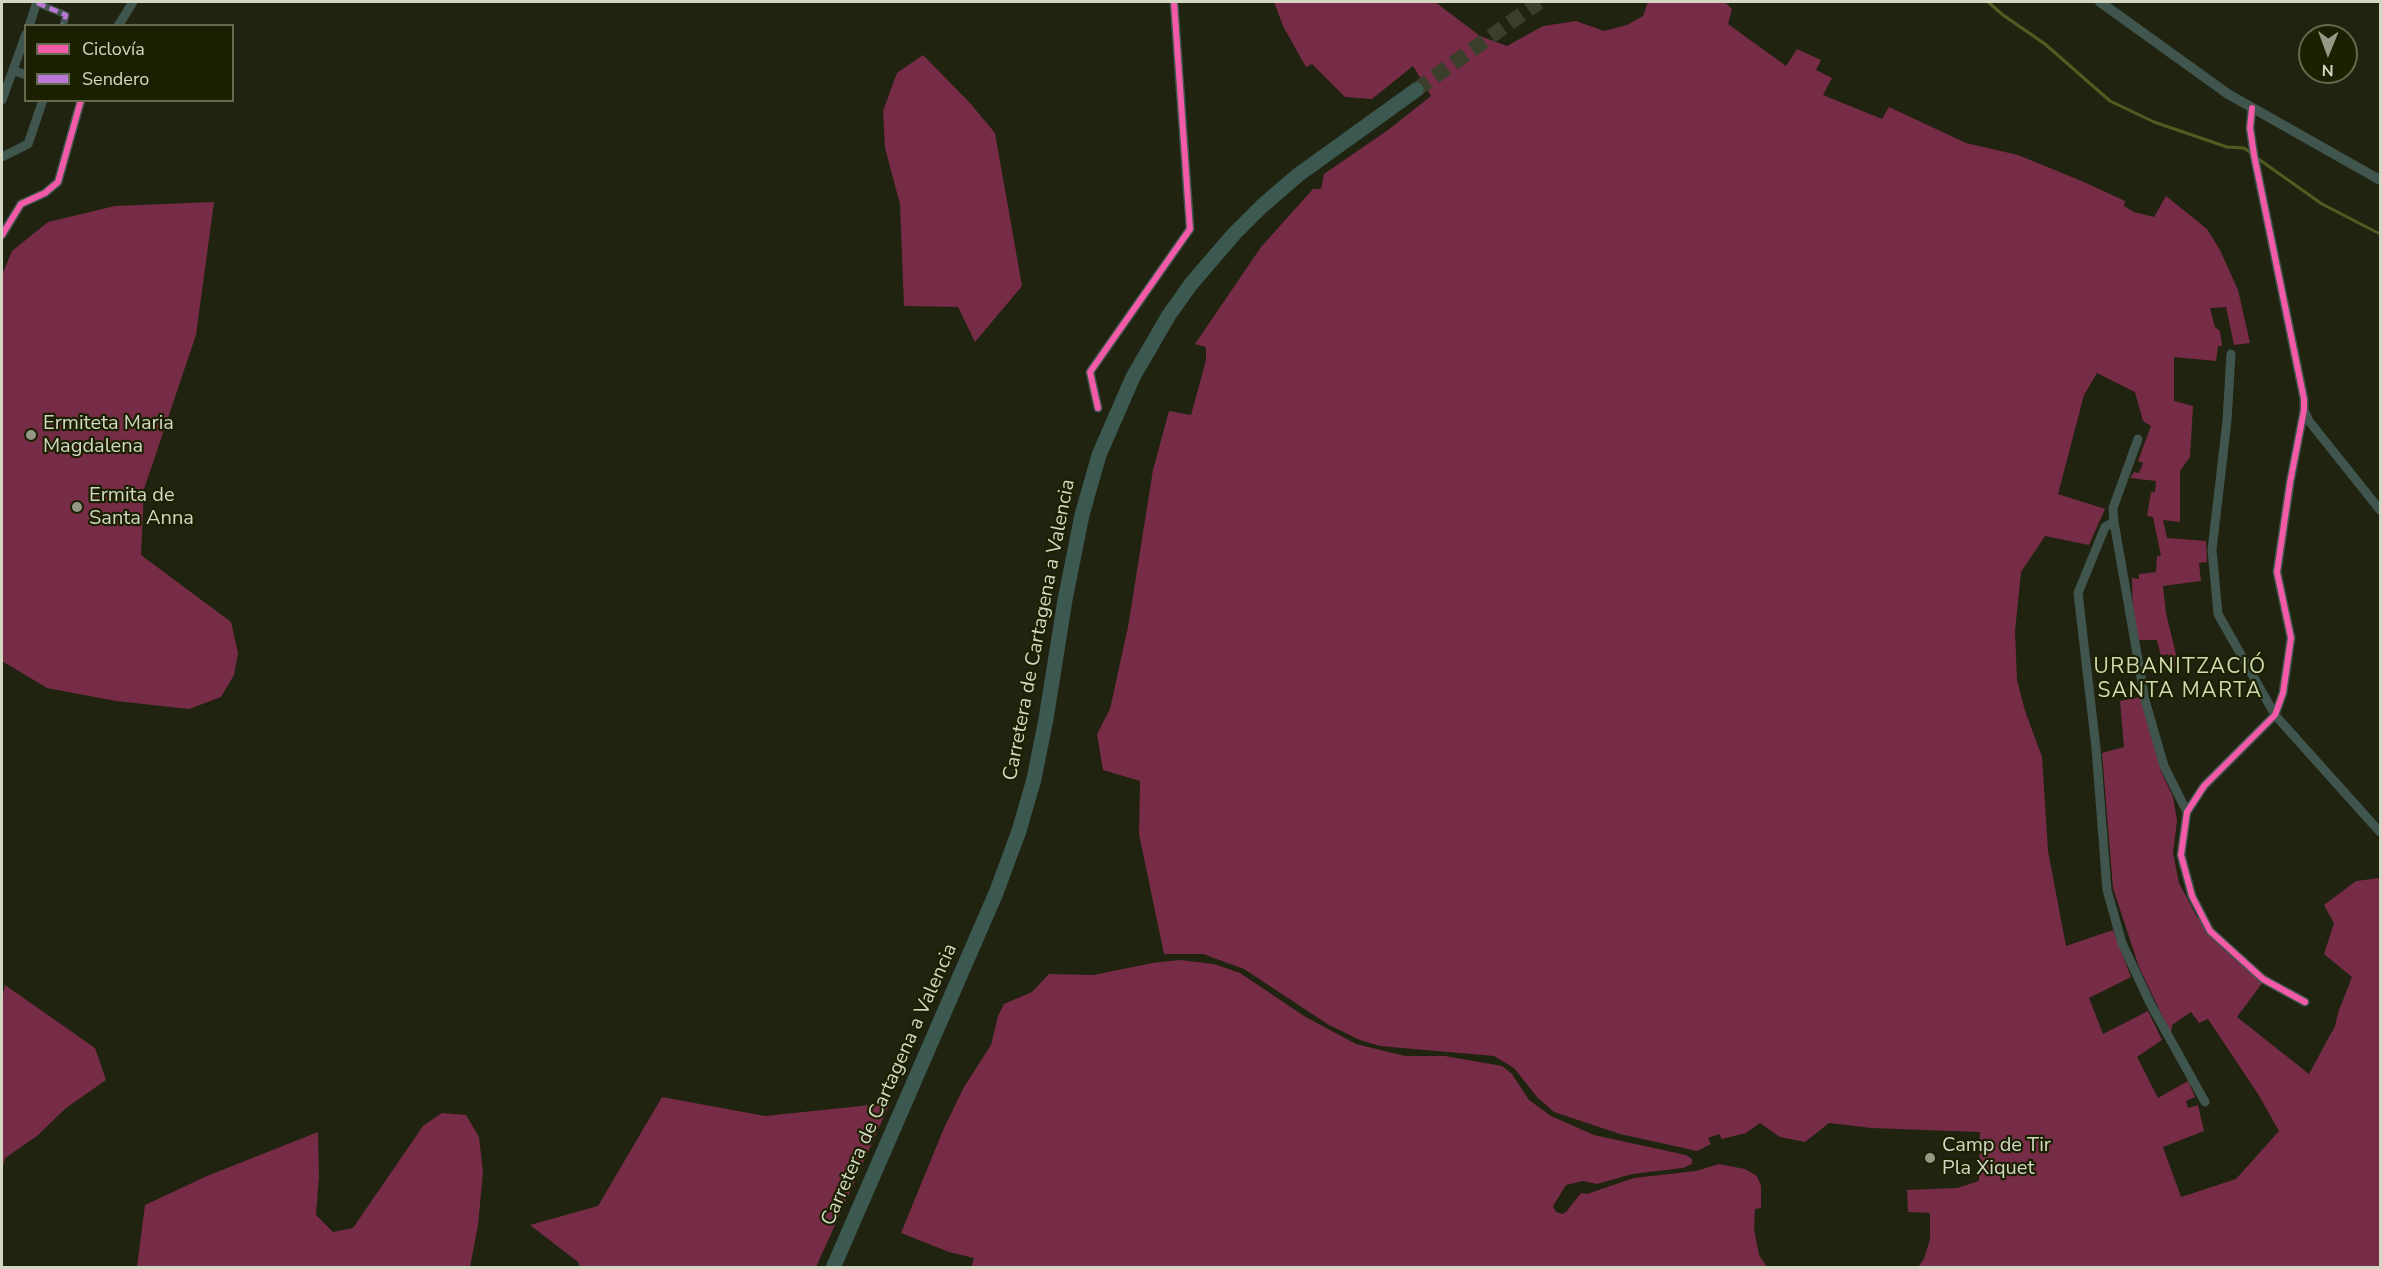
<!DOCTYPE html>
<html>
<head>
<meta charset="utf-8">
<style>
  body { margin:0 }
  #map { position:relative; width:2382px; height:1269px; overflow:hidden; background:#202310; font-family:"Nunito Sans",sans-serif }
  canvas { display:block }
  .frame { position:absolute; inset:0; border:3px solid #d2d7c4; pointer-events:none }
  .legend { position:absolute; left:24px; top:24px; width:210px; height:78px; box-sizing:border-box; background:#1b2100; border:2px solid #646a4e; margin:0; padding:8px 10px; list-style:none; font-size:18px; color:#d2d7c4 }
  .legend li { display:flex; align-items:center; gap:12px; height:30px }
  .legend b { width:30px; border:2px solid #646a4e }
  .north { position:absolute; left:2298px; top:24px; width:60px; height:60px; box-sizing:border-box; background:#1b2100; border:2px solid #646a4e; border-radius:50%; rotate:181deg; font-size:16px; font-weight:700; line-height:24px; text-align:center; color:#d2d7c4 }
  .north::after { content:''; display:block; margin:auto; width:21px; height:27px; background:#949885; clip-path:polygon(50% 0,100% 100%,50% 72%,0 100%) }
</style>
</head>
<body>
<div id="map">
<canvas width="2382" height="1269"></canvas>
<div class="frame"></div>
<ul class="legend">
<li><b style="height:8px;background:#f35aa7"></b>Ciclovía</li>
<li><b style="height:8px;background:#ba77d6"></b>Sendero</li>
</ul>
<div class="north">N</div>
</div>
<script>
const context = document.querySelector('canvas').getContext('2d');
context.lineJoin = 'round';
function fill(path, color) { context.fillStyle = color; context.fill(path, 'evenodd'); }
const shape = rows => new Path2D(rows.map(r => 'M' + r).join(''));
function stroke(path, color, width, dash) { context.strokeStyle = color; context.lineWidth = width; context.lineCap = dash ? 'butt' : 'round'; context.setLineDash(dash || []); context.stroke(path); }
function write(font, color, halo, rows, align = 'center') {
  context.font = font + ' "Nunito Sans",sans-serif'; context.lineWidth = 4.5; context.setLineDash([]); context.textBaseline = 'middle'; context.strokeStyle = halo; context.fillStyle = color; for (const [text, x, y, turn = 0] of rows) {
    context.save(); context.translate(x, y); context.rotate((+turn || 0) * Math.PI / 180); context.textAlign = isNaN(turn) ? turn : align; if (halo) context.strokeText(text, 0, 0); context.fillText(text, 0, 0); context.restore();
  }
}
fill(shape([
  [1274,2,1435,2,1480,36,1507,46,1543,26,1576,21,1604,31,1627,25,1643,16,1648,2,1725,2,1732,9,1728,24,1786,66,1797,49,1821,60,1816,70,1832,78,1823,95,1882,119,1889,107,1966,143,2018,155,2084,182,2125,201,2124,206,2134,212,2154,217,2166,196,2207,229,2220,250,2238,290,2250,343,2234,345,2226,307,2210,308,2215,327,2220,331,2222,346,2218,346,2216,361,2174,357,2174,401,2193,406,2190,457,2180,471,2180,522,2163,520,2167,538,2206,541,2207,562,2199,563,2201,581,2163,586,2166,613,2179,667,2170,669,2168,654,2161,656,2157,640,2137,640,2133,618,2132,578,2139,579,2139,574,2156,572,2157,556,2161,556,2153,517,2147,516,2151,492,2155,492,2156,481,2130,478,2134,472,2139,473,2143,463,2138,461,2151,426,2143,421,2135,392,2097,373,2084,395,2058,494,2105,509,2089,545,2045,536,2021,572,2015,631,2017,680,2025,711,2042,757,2048,851,2066,946,2113,930,2131,977,2089,998,2103,1034,2148,1011,2162,1040,2137,1057,2158,1098,2188,1081,2195,1097,2186,1101,2188,1108,2198,1105,2204,1131,2163,1147,2181,1197,2236,1179,2279,1131,2258,1094,2208,1019,2199,1023,2191,1012,2172,1025,2171,1034,2139,967,2113,888,2102,753,2124,747,2120,701,2140,697,2161,771,2173,797,2177,821,2173,853,2179,883,2197,917,2224,949,2263,982,2237,1017,2309,1074,2335,1026,2339,1010,2352,977,2324,954,2334,923,2324,905,2356,881,2380,878,2380,1267,1918,1267,1924,1259,1930,1239,1930,1213,1908,1212,1907,1190,1957,1188,1979,1181,1980,1132,1871,1128,1829,1123,1805,1142,1780,1137,1760,1123,1746,1133,1722,1139,1719,1134,1708,1138,1711,1144,1697,1151,1620,1134,1554,1112,1537,1097,1514,1068,1494,1056,1380,1046,1360,1040,1329,1025,1244,969,1203,954,1164,954,1139,834,1140,781,1103,770,1097,734,1110,709,1128,627,1153,470,1169,411,1191,415,1206,360,1206,347,1195,344,1261,247,1313,189,1321,189,1324,174,1388,130,1431,96,1413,66,1372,99,1345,97,1312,64,1306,67,1283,26],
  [923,55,970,103,995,133,1022,286,975,342,958,307,904,306,900,204,885,148,883,111,897,73],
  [214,202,196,335,144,489,141,555,231,622,238,653,234,675,221,697,189,709,116,701,47,688,2,661,2,275,12,251,48,222,115,206],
  [1180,960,1214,964,1240,973,1304,1016,1356,1044,1405,1056,1445,1056,1502,1066,1512,1074,1529,1100,1551,1116,1594,1135,1686,1155,1692,1159,1692,1164,1683,1168,1632,1174,1597,1184,1583,1181,1566,1185,1553,1206,1556,1212,1562,1214,1566,1212,1581,1193,1587,1194,1634,1178,1696,1171,1719,1164,1745,1169,1757,1176,1761,1186,1761,1208,1755,1209,1754,1229,1759,1255,1767,1267,971,1268,974,1258,949,1252,901,1233,944,1128,964,1087,991,1045,998,1016,1004,1004,1032,992,1049,974,1094,975,1152,963],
  [5,985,95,1048,106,1080,66,1108,37,1136,5,1158,2,1170,2,1000],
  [662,1097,765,1116,890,1103,816,1267,580,1267,578,1262,530,1225,598,1206],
  [442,1113,466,1115,479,1137,483,1172,478,1225,470,1267,137,1267,145,1205,207,1176,318,1132,319,1176,316,1215,333,1232,353,1228,423,1126]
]), '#762c46');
stroke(shape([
  [1988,2,2003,15,2045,44,2110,101,2154,122,2227,147,2244,148,2252,154],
  [2257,158,2322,204,2380,234]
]), '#515c21', 3);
stroke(shape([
  [1416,90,1539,2]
]), '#3b3e2b', 15, [15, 8]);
stroke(shape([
  [37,3,66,15,63,26]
]), '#40554d', 7);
stroke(shape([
  [29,26,37,2],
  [118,26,133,2],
  [13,70,26,75],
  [2,100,26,34],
  [2252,108,2250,128,2254,155,2304,399,2304,410,2290,483,2277,572,2291,638,2283,693,2275,715,2204,786,2187,812,2181,855,2192,896,2210,931,2263,979,2305,1002],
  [2,157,28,144,43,100],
  [2,235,21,204,45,193,58,182,81,100],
  [2231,354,2227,421,2212,550,2218,614,2275,715,2380,832],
  [1098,408,1090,372,1190,229,1174,2],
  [2304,410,2309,421,2380,510],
  [2114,522,2113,508,2138,439],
  [2187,812,2164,766,2145,700,2114,522,2105,527,2078,593,2096,748,2107,890,2122,943,2150,1003,2205,1102]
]), '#40554d', 9);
stroke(shape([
  [2100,2,2228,94,2380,180]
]), '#40554d', 10);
stroke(shape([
  [833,1268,996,893,1019,831,1034,779,1046,719,1065,600,1082,515,1099,455,1133,377,1169,315,1191,284,1234,234,1262,206,1298,175,1416,90]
]), '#3c5951', 15);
stroke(shape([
  [37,3,66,15,63,26]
]), '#ba77d6', 4.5, [9, 4.5]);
stroke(shape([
  [2252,108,2250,128,2254,155,2304,399,2304,410,2290,483,2277,572,2291,638,2283,693,2275,715,2204,786,2187,812,2181,855,2192,896,2210,931,2263,979,2305,1002],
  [2,235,21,204,45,193,58,182,81,100],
  [1098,408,1090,372,1190,229,1174,2]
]), '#f35aa7', 6);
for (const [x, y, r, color] of [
  [31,435,6,"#949885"],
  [77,507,6,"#949885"],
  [1930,1158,6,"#949885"]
]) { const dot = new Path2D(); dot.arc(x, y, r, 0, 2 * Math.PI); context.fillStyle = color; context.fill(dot); stroke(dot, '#1b2100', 2); }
write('20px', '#d2d7c4', '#1b2100', [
  ["Ermiteta Maria",43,424],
  ["Magdalena",43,447],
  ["Ermita de",89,496],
  ["Santa Anna",89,519],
  ["Camp de Tir",1942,1146],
  ["Pla Xiquet",1942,1169]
], 'left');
write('20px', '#d2d7c4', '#1b2100', [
  ["Carretera de Cartagena a Valencia",1040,630,-79],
  ["Carretera de Cartagena a Valencia",890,1085,-66]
]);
context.letterSpacing = '1.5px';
write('21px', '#d0dab2', '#1b2100', [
  ["URBANITZACIÓ",2180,668],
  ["SANTA MARTA",2180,692]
]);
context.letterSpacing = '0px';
</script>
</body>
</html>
